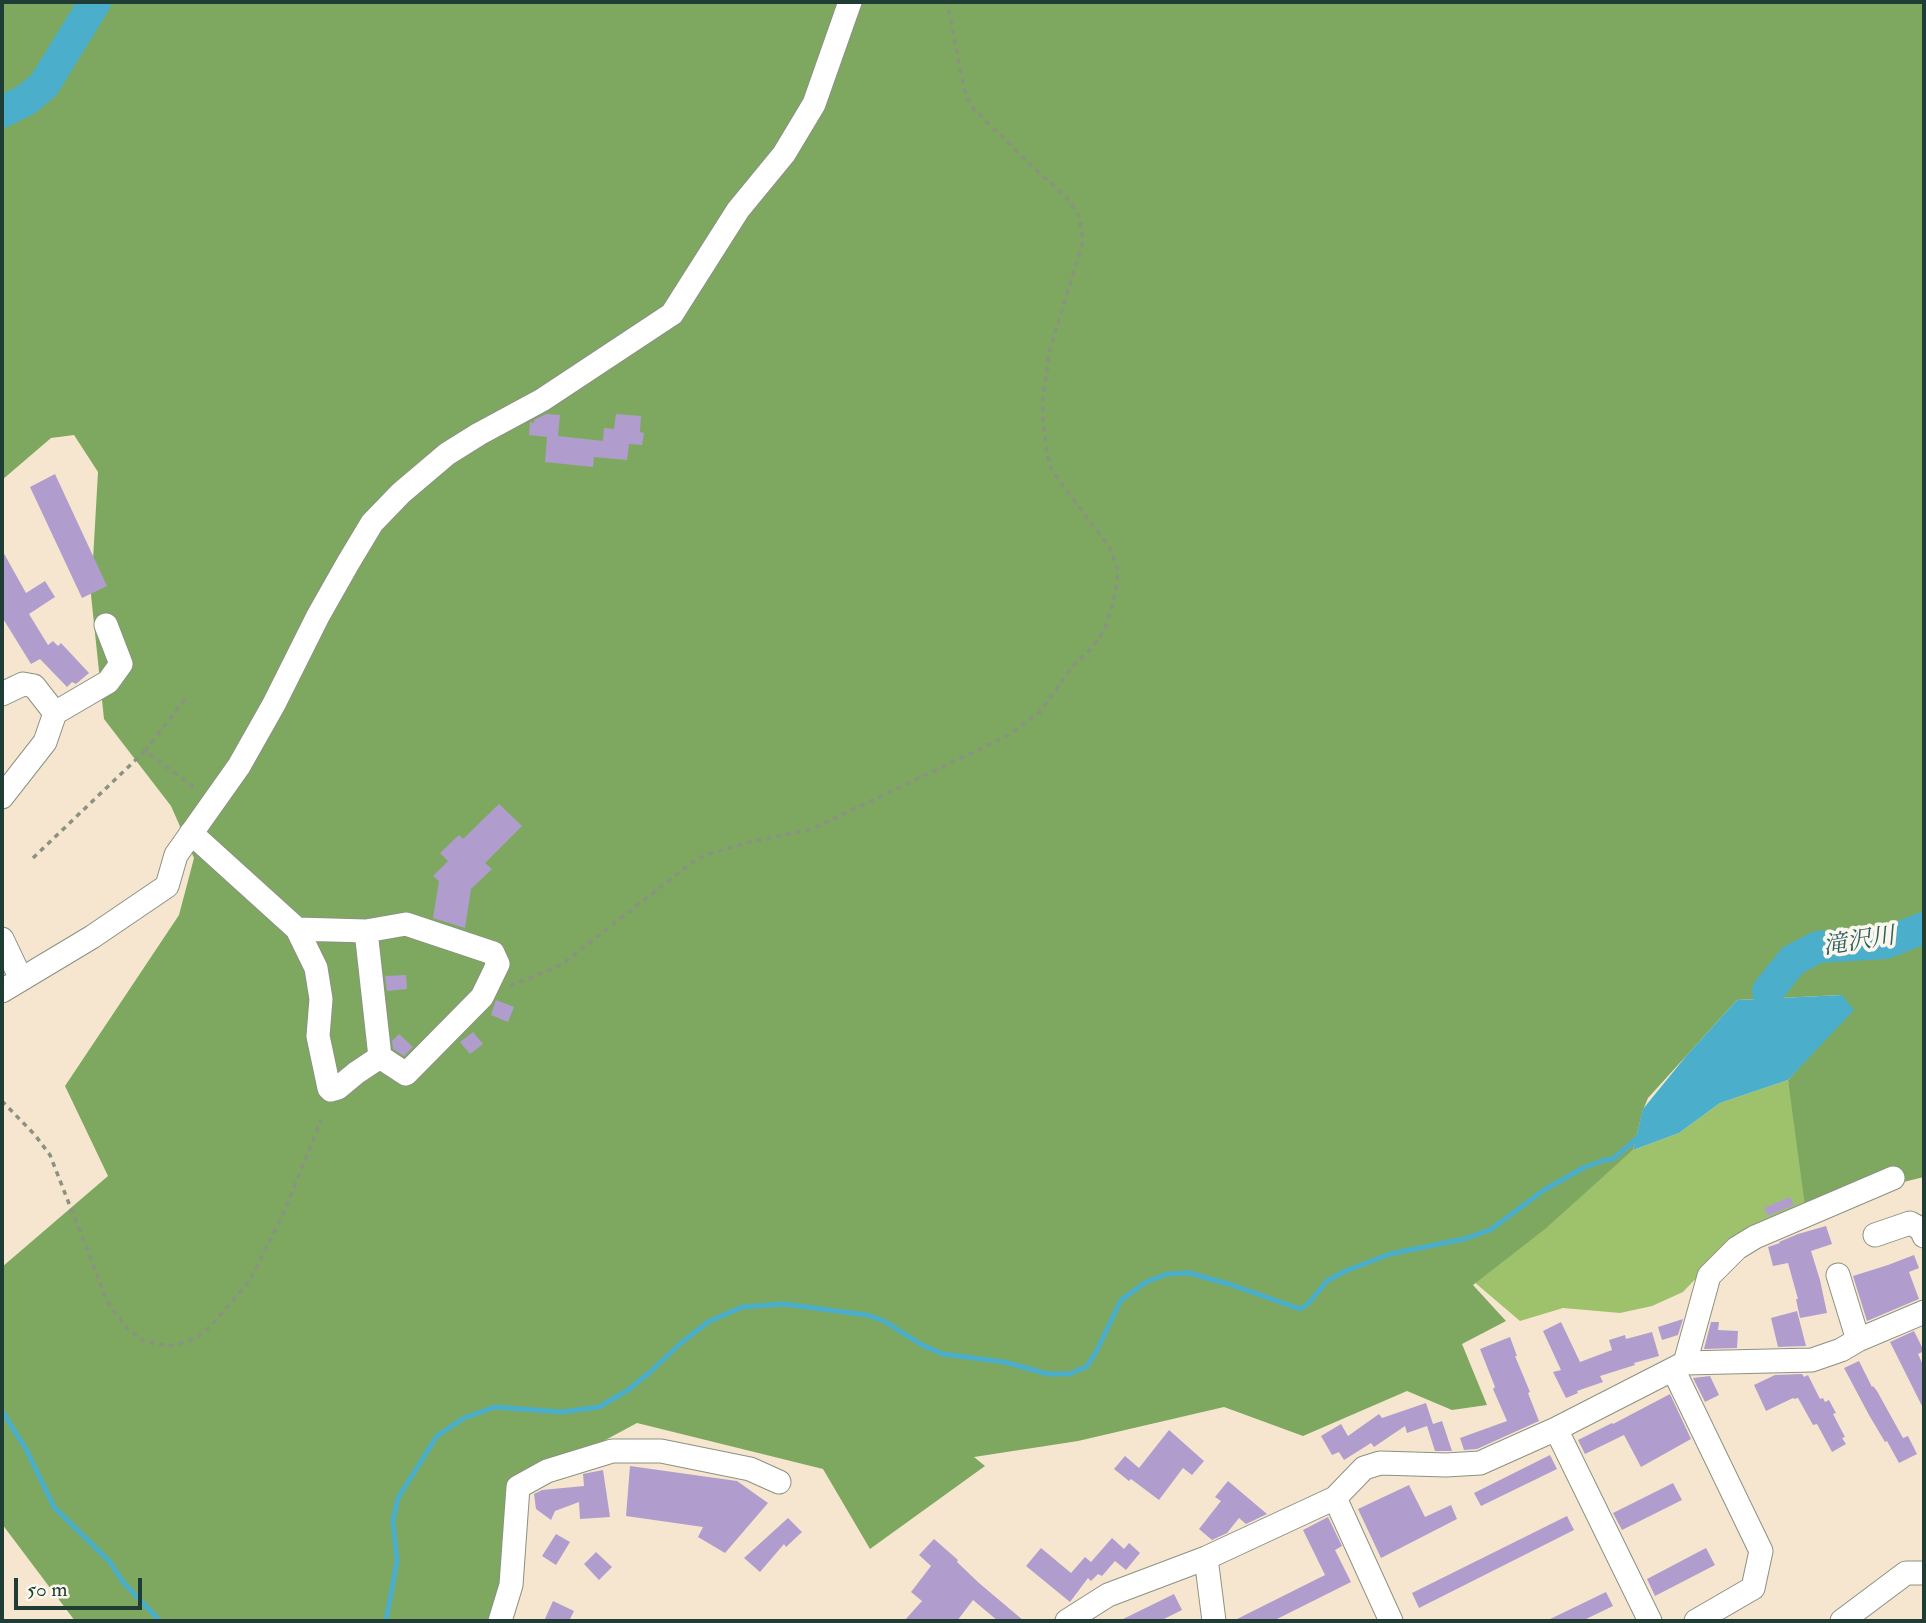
<!DOCTYPE html>
<html>
<head>
<meta charset="utf-8">
<style>
  body { margin:0 }
  #map { position:relative; width:1926px; height:1623px; overflow:hidden; background:#f6e6cf; font-family:"IM FELL Double Pica",serif }
  canvas { display:block }
  .frame { position:absolute; inset:0; border:4px solid #1f3d34; pointer-events:none }
  .scale { position:absolute; left:14px; top:1578px; width:128px; height:32px; box-sizing:border-box; border:4px solid #1f3d34; border-top:0; padding-left:9px; font-size:21px; line-height:24px; white-space:nowrap; color:#1f3d34; -webkit-text-stroke:5px #fbf7ec; paint-order:stroke }
</style>
</head>
<body>
<div id="map">
<canvas width="1926" height="1623"></canvas>
<div class="frame"></div>
<div class="scale">50 m</div>
</div>
<script>
const context = document.querySelector('canvas').getContext('2d');
context.lineJoin = 'round';
function fill(path, color) { context.fillStyle = color; context.fill(path, 'evenodd'); }
const shape = rows => new Path2D(rows.map(r => 'M' + r).join(''));
function stroke(path, color, width, dash) { context.strokeStyle = color; context.lineWidth = width; context.lineCap = dash ? 'butt' : 'round'; context.setLineDash(dash || []); context.stroke(path); }
function write(font, color, halo, rows, align = 'center') {
  context.font = font + ' "IM FELL Double Pica","Noto Serif JP",serif'; context.lineWidth = 7; context.setLineDash([]); context.textBaseline = 'middle'; context.strokeStyle = halo; context.fillStyle = color; for (const [text, x, y, turn = 0] of rows) {
    context.save(); context.translate(x, y); context.rotate((+turn || 0) * Math.PI / 180); context.textAlign = isNaN(turn) ? turn : align; if (halo) context.strokeText(text, 0, 0); context.fillText(text, 0, 0); context.restore();
  }
}
fill(shape([
  [1788,1080,1810,1205,1704,1270,1683,1292,1652,1306,1620,1313,1563,1308,1520,1321,1473,1281,1535,1236,1633,1150,1679,1133,1720,1103]
]), '#9ec26c');
fill(shape([
  [2,2,1924,2,1924,1177,1805,1206,1788,1080,1846,1015,1842,995,1737,1000,1648,1098,1643,1110,1633,1150,1545,1229,1473,1285,1506,1321,1462,1344,1487,1405,1452,1410,1407,1391,1303,1436,1224,1407,1078,1441,974,1457,985,1466,870,1549,823,1469,637,1423,518,1487,503,1621,75,1621,2,1524,2,1267,108,1176,65,1086,179,915,194,858,171,806,104,719,91,595,98,472,74,435,51,438,2,480]
]), '#7ea860');
fill(shape([
  [1842,995,1854,1010,1788,1080,1720,1103,1679,1133,1633,1150,1643,1109,1687,1055,1737,1000]
]), '#4bafcb');
stroke(shape([
  [1761,1005,1768,991],
  [2,1411,26,1449,54,1507,110,1562,123,1582,160,1621],
  [386,1621,397,1561,393,1521,398,1498,437,1436,464,1418,495,1407,561,1412,599,1407,628,1390,650,1372,681,1343,708,1322,742,1307,784,1304,867,1315,884,1321,922,1345,943,1354,1004,1362,1048,1374,1069,1374,1086,1367,1095,1354,1121,1300,1146,1282,1167,1274,1189,1273,1229,1284,1300,1309,1308,1304,1327,1281,1343,1272,1390,1254,1464,1239,1490,1230,1544,1190,1585,1167,1605,1160,1613,1159,1641,1135]
]), '#4bafcb', 5);
stroke(shape([
  [2,112,26,100,44,85,95,2],
  [1768,991,1793,960,1818,947,1885,943,1924,928]
]), '#4bafcb', 32);
fill(shape([
  [546,414,560,415,558,436,603,441,604,428,614,429,616,414,641,416,640,432,644,433,642,445,629,444,627,460,594,457,593,467,545,462,547,437,529,435,530,422,534,423,534,420],
  [55,474,107,586,82,598,30,487],
  [2,550,26,593,45,581,55,597,29,614,48,645,53,641,58,646,61,643,89,673,76,684,72,682,67,687,40,659,31,664,2,617],
  [499,804,522,826,485,863,492,869,471,889,465,928,433,918,439,881,433,876,448,861,440,853,459,835,463,839],
  [406,975,407,989,387,991,385,976],
  [496,1000,514,1007,508,1022,491,1015],
  [473,1032,483,1044,470,1054,460,1042],
  [399,1034,413,1047,404,1056,393,1049,392,1041],
  [1790,1197,1794,1205,1768,1216,1764,1208],
  [1826,1226,1832,1244,1811,1251,1820,1280,1827,1313,1800,1318,1796,1299,1798,1299,1788,1263,1773,1266,1768,1247,1780,1243,1779,1242,1798,1234],
  [1914,1255,1919,1268,1909,1272,1919,1299,1867,1321,1853,1276,1888,1265],
  [1797,1311,1806,1346,1778,1347,1771,1318],
  [1683,1319,1678,1335,1662,1340,1658,1327],
  [1561,1322,1580,1362,1612,1350,1609,1340,1625,1335,1626,1339,1652,1332,1659,1356,1634,1363,1635,1365,1600,1376,1603,1382,1577,1391,1578,1393,1566,1398,1553,1372,1561,1370,1543,1331],
  [1711,1322,1719,1322,1718,1330,1738,1331,1737,1348,1704,1349],
  [1914,1331,1924,1351,1918,1354,1924,1367,1924,1410,1890,1342],
  [1510,1337,1517,1356,1515,1356,1530,1392,1528,1393,1539,1421,1477,1449,1464,1450,1460,1438,1507,1421,1493,1389,1495,1387,1480,1349],
  [1859,1361,1872,1387,1873,1386,1877,1391,1903,1438,1908,1436,1917,1454,1899,1463,1887,1441,1885,1442,1869,1415,1844,1368],
  [1802,1374,1804,1377,1808,1375,1820,1399,1823,1398,1825,1402,1829,1400,1836,1413,1833,1414,1845,1437,1842,1438,1846,1444,1832,1452,1817,1424,1813,1425,1798,1398,1794,1399,1793,1398,1766,1411,1754,1385,1775,1375],
  [1710,1376,1719,1395,1705,1402,1693,1378],
  [1670,1394,1691,1439,1641,1467,1624,1435,1585,1454,1578,1440,1612,1423,1613,1424],
  [1426,1403,1433,1424,1442,1421,1452,1451,1435,1451,1427,1426,1407,1433,1405,1426,1374,1447,1371,1443,1344,1460,1339,1452,1332,1455,1321,1436,1341,1424,1348,1436,1379,1414,1382,1418],
  [1169,1430,1204,1461,1192,1475,1183,1468,1159,1500,1131,1479,1129,1481,1114,1469,1125,1456,1139,1468],
  [1550,1455,1557,1469,1481,1506,1474,1493],
  [630,1466,737,1481,768,1503,725,1553,698,1537,703,1527,626,1516],
  [603,1470,610,1517,580,1519,579,1502,555,1511,551,1520,536,1509,534,1494,542,1490,584,1486,583,1474],
  [1228,1481,1267,1514,1246,1524,1239,1518,1227,1533,1212,1540,1199,1529,1221,1501,1215,1497],
  [1673,1483,1682,1500,1622,1530,1613,1513],
  [1409,1485,1425,1517,1451,1505,1457,1519,1381,1558,1358,1509],
  [1567,1516,1574,1530,1419,1608,1412,1593],
  [1328,1517,1342,1546,1335,1550,1351,1582,1273,1621,1233,1621,1325,1575,1303,1530],
  [788,1518,802,1532,786,1547,784,1544,760,1572,744,1558],
  [556,1534,570,1542,556,1565,542,1556],
  [1112,1538,1124,1549,1129,1543,1140,1553,1126,1570,1115,1561,1102,1576,1098,1574,1091,1581,1088,1578,1070,1602,1026,1566,1041,1548,1071,1573,1085,1557,1091,1562],
  [934,1539,958,1560,957,1562,979,1583,1024,1621,998,1621,973,1600,957,1621,904,1621,922,1601,911,1592,931,1566,919,1555],
  [1706,1548,1715,1565,1655,1596,1647,1579],
  [596,1552,612,1567,599,1580,584,1564],
  [1606,1592,1613,1606,1582,1621,1546,1621],
  [1174,1594,1182,1610,1160,1621,1119,1621],
  [553,1601,574,1611,569,1621,544,1621]
]), '#b09dcd');
const minor = shape([
  [2,694,23,684,34,686,55,713],
  [2,797,45,742,55,713,108,682,121,664,106,625],
  [191,833,297,929,366,931,406,924,493,953,498,964,482,997,406,1074,380,1057,366,931],
  [297,929,316,968,321,999,318,1036,329,1088,331,1090,338,1088,356,1073,380,1057],
  [2,939,21,979],
  [2,991,92,937,167,886,176,855,239,766,274,704,318,616,348,563,372,523,401,493,447,454,479,434,542,400,672,314,738,210,784,154,814,104,850,2],
  [1875,1235,1910,1223,1921,1229,1924,1236],
  [1838,1275,1858,1340],
  [1685,1363,1709,1276,1737,1248,1755,1237,1893,1178],
  [1673,1369,1761,1551,1753,1588,1696,1621],
  [1556,1429,1650,1621],
  [1335,1498,1391,1621],
  [1206,1558,1214,1621],
  [500,1621,511,1585,518,1487,547,1471,612,1451,661,1451,750,1469,779,1482],
  [1067,1621,1108,1595,1206,1558,1335,1498,1364,1468,1380,1463,1446,1465,1480,1463,1556,1429,1685,1363,1812,1360,1841,1350,1858,1340,1924,1312],
  [1842,1621,1906,1573,1924,1573]
]);
stroke(minor, '#8a9282', 25);
stroke(shape([
  [145,751,186,698],
  [33,858,145,751,198,790],
  [510,986,561,965,694,861,709,854,746,843,812,829,1007,736,1040,712,1072,667,1092,648,1105,629,1116,591,1118,570,1109,547,1052,471,1047,455,1043,421,1043,396,1050,349,1082,245,1082,232,1079,216,1068,199,1032,166,971,106,964,88,947,2],
  [2,1101,35,1135,50,1155,108,1303,126,1327,143,1341,168,1346,179,1344,196,1338,211,1326,250,1280,285,1210,321,1120]
]), '#8a9282', 3.5, [5, 5]);
stroke(minor, '#fff', 23);
write('italic 24px', '#2c5f61', '#fbf7ec', [
  ["滝沢川",1859,943,-9]
]);
</script>
</body>
</html>
